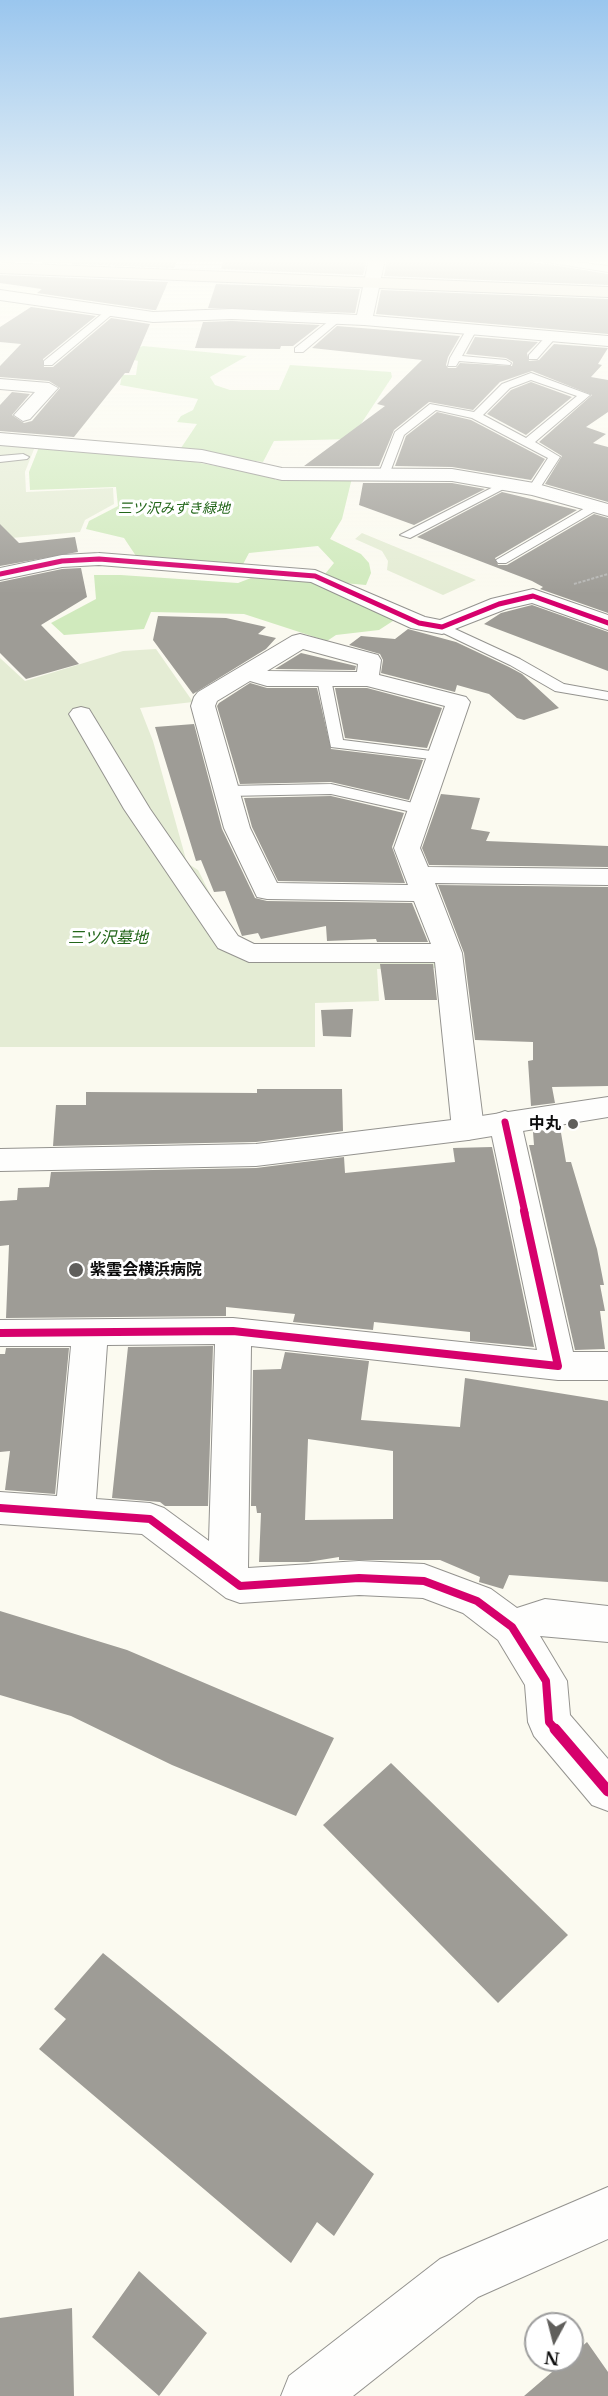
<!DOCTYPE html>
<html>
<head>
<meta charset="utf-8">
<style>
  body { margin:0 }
  #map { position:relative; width:608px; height:2396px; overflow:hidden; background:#fbfaf0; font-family:"Libre Baskerville",serif }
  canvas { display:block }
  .north { position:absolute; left:524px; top:2312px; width:60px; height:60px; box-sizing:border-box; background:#fff; border:2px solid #9e9e9e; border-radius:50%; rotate:187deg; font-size:16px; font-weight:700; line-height:24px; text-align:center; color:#0c0c0c }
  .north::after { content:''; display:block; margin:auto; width:21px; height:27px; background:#605f5c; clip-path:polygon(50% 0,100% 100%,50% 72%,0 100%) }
</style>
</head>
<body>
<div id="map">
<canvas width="608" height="2396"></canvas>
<div class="north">N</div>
</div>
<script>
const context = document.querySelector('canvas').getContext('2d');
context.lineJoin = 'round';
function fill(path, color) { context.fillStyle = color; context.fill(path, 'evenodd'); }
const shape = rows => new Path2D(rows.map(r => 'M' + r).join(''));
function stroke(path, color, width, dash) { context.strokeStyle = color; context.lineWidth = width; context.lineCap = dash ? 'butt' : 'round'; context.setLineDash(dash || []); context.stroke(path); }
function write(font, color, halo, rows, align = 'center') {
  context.font = font + ' "Libre Baskerville","Noto Sans JP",serif'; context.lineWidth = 6; context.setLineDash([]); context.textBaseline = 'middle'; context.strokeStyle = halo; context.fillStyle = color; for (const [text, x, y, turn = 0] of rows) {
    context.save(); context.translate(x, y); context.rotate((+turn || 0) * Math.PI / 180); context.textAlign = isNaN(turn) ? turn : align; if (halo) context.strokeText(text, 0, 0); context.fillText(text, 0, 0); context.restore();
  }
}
fill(shape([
  [143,346,247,356,210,377,215,385,230,390,279,390,290,365,391,372,392,377,351,439,274,441,263,462,179,451,197,424,177,422,181,416,193,410,198,399,120,385,122,375,136,375,138,361,131,359,137,348],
  [39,447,184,460,276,477,275,480,352,478,342,519,330,539,361,554,369,563,371,573,366,585,343,583,325,574,334,563,318,546,249,553,241,568,136,556,124,538,86,529,89,521,118,506,116,487,30,490,29,472],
  [94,575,121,575,238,583,251,578,314,581,396,619,379,630,336,635,327,641,244,614,151,612,144,629,64,635,51,623,96,599]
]), '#d0eabd');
fill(shape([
  [0,442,36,444,25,472,26,492,113,488,114,504,85,520,80,532,0,539],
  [362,533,476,580,443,595,387,570,388,561,382,551,355,539],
  [156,649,193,702,140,708,153,741,187,863,198,870,243,959,436,959,437,968,377,969,379,1001,315,1003,315,1047,0,1047,0,658,25,681,123,651]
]), '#e4ecd4');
fill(shape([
  [9,259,178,259,174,268,8,261],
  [224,259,367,259,363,275,221,269],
  [434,259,502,259,547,264,608,274,608,285,384,276,387,260,433,261],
  [0,275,168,282,156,310,153,310,37,293,42,289,0,283],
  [216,284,360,289,355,313,208,308],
  [381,290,608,299,608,334,376,314],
  [31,307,96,316,43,359,44,367,53,367,111,318,150,324,129,373,125,373,74,437,0,431,0,405,12,392,30,394,12,415,24,423,32,421,60,388,49,381,0,377,0,366,21,344,0,342,0,327],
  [232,321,320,325,293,346,281,346,280,349,195,348,203,322],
  [337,326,460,336,448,357,446,365,448,368,456,368,460,363,512,366,513,362,506,358,466,354,475,337,538,342,527,353,529,361,539,360,554,344,608,348,598,364,602,365,591,377,608,380,608,412,586,427,606,434,593,443,608,447,608,502,545,484,562,456,539,442,592,395,532,371,500,382,473,410,429,402,394,430,379,466,304,466,385,406,377,404,422,360,312,348],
  [531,382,572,397,526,435,487,414,511,390],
  [437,412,471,420,545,459,531,480,452,467,395,466,406,436],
  [363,483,452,483,485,489,414,525,359,505],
  [502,492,577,510,495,558,498,565,507,565,594,514,608,518,608,613,540,589,543,587,532,581,417,537],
  [0,524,19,543,75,537,78,552,0,566],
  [81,568,87,597,41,625,79,664,26,679,0,653,0,582,62,569],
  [532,605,608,632,608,671,484,624,501,613],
  [158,616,226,618,266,627,258,634,276,638,266,649,193,694,153,640],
  [408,629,456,642,509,667,522,674,559,708,524,720,517,718,489,694,457,685,455,692,381,673,383,660,380,654,349,645,361,636,395,639],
  [301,653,356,666,355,670,275,669],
  [250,683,267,688,317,688,331,749,423,760,409,800,331,782,240,784,217,706,219,703],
  [335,688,367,688,442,708,427,748,345,738],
  [194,724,222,829,255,898,267,901,412,903,428,942,377,942,376,939,327,941,326,926,261,939,258,933,242,936,225,891,214,892,201,860,196,861,155,727],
  [441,794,480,798,471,829,490,832,486,841,608,846,608,867,429,865,422,848],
  [331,796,404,813,392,847,405,883,278,881,252,827,244,798],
  [438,885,608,887,608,1086,552,1087,555,1103,531,1106,528,1061,533,1060,533,1042,475,1040,464,953],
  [380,964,433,964,437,1000,385,1000],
  [353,1009,351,1037,323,1036,321,1010],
  [257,1089,342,1089,343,1131,256,1142,53,1146,56,1105,86,1105,86,1092,257,1093],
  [560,1127,566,1162,571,1162,597,1249,604,1285,600,1285,605,1311,600,1311,605,1349,575,1350,529,1145,534,1145,533,1132],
  [492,1147,534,1347,470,1341,470,1332,374,1322,373,1330,293,1322,295,1314,226,1307,226,1316,6,1318,9,1245,0,1246,0,1201,17,1200,18,1188,49,1187,51,1172,256,1168,344,1157,345,1173,455,1162,453,1148],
  [213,1346,208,1506,165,1506,160,1502,112,1498,128,1347],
  [6,1348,69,1348,55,1494,5,1490,10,1451,0,1452,0,1354,5,1354],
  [285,1352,369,1361,361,1420,460,1427,465,1378,608,1401,608,1582,509,1575,503,1589,479,1582,480,1577,440,1560,339,1560,339,1557,308,1562,259,1562,261,1513,257,1513,256,1506,251,1506,253,1370,281,1369],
  [308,1439,393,1451,393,1519,305,1520],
  [0,1611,127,1650,334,1738,296,1816,172,1765,71,1716,0,1695],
  [391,1763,568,1935,498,2003,323,1825],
  [103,1953,374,2174,334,2236,317,2222,291,2263,39,2049,66,2019,54,2009],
  [139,2271,207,2333,159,2396,92,2337],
  [72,2308,74,2396,0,2396,0,2318],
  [587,2342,608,2372,608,2396,524,2396,566,2360,572,2360,572,2355]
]), '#9e9c96');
const service = shape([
  [0,259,7,259,0,264,0,259],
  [528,259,552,259,608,266,608,272,528,259],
  [108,309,116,311,52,365,44,365,44,361,108,309],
  [334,317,342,319,303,352,295,352,295,348,334,317],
  [472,326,477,329,462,356,506,360,511,363,510,365,459,361,456,366,448,366,450,358,468,327,472,326],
  [549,333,558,335,537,359,529,359,529,355,549,333],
  [531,373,590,395,535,442,560,457,538,491,528,489,548,458,472,418,436,410,404,435,389,475,379,473,395,432,430,404,474,412,502,384,531,373],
  [531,380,577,396,526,438,483,415,510,388,531,380],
  [23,454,29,457,27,459,0,462,0,456,23,454],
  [503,482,513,484,410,538,400,535,503,482],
  [592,504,602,507,506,563,498,563,496,560,592,504],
  [442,623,520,659,564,684,608,692,608,700,555,691,510,665,437,630,437,624,442,623],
  [324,675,331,679,343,740,439,752,446,756,439,760,331,747,317,679,324,675],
  [331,784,426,806,429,809,421,814,331,794,227,796,219,791,227,786,331,784]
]);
const minor = shape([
  [369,259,385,259,373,316,608,336,608,346,364,325,232,319,153,322,0,300,0,290,153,312,232,309,357,315,369,259],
  [0,379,49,383,58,388,30,419,23,421,14,415,35,392,0,389,0,379],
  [0,433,202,450,282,468,452,469,534,483,608,504,608,516,532,495,452,481,282,480,202,462,0,445,0,433],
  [99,553,315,570,425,617,440,620,491,599,533,589,608,615,608,630,532,603,506,609,442,634,411,628,311,582,99,565,62,567,0,580,0,568,62,555,99,553],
  [300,634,378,655,381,660,379,675,466,697,470,702,420,848,428,867,608,869,608,885,435,883,462,953,484,1129,479,1136,468,1140,457,1136,452,1129,435,962,249,962,218,948,124,809,69,714,73,709,81,707,89,709,150,809,238,936,254,944,431,944,414,901,267,899,257,897,224,828,191,706,194,697,198,692,292,636,300,634],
  [303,649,358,664,357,672,267,671,303,649],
  [250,681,267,686,367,686,445,706,394,848,408,885,277,883,250,828,215,706,217,701,250,681],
  [505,1111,516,1115,521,1122,573,1352,608,1352,608,1380,558,1380,251,1346,248,1568,359,1561,424,1564,491,1589,517,1608,545,1599,608,1606,608,1642,540,1636,567,1681,570,1715,608,1759,608,1811,592,1805,534,1736,528,1722,525,1685,498,1640,463,1613,423,1598,359,1595,240,1603,226,1598,142,1534,0,1524,0,1492,57,1496,71,1346,0,1346,0,1320,233,1318,537,1350,489,1122,494,1115,505,1111],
  [215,1344,209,1541,164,1508,150,1503,96,1499,107,1345,215,1344]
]);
const tertiary = shape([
  [608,1097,608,1117,468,1140,256,1166,0,1171,0,1149,256,1144,468,1118,608,1097],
  [608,2187,608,2239,478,2297,353,2396,281,2396,289,2376,440,2259,608,2187]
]);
const trunk = shape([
  [0,263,608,287,608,297,0,273,0,263]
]);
stroke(service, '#94938f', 2);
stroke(minor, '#94938f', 2);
stroke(tertiary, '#94938f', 2);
stroke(trunk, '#81807c', 2);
stroke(shape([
  [574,584,608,574]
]), '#b7b7b5', 2, [3, 1.5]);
fill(service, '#fefefd');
fill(minor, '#fefefd');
fill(tertiary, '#fefefd');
fill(trunk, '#ece4d6');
stroke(shape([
  [0,574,62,561,99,559,315,576,419,623,442,627,499,604,533,596,608,623]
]), '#d6006c', 5);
stroke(shape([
  [505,1122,525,1213]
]), '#d6006c', 7);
stroke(shape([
  [0,1333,233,1331,558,1366,524,1211],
  [0,1508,150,1519,240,1586,359,1578,424,1581,477,1601,512,1627,546,1681,549,1722,556,1730]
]), '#d6006c', 8);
stroke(shape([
  [555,1729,608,1791]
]), '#d6006c', 11);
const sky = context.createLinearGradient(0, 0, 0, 594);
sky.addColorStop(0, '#9ac6ee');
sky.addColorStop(0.44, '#fdfdf8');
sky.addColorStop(1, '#fdfdf800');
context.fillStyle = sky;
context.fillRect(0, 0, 608, 594);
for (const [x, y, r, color] of [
  [573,1124,6,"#605f5c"],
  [76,1270,8,"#605f5c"]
]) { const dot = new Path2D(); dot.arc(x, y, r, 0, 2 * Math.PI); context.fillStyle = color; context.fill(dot); stroke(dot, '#fff', 2); }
write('italic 14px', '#23661a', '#fff', [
  ["三ツ沢みずき緑地",174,509]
]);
write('italic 16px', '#23661a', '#fff', [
  ["三ツ沢墓地",108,938]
]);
write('bold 16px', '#0c0c0c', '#fff', [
  ["中丸",561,1124],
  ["紫雲会横浜病院",90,1270,"left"]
], 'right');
</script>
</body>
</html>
